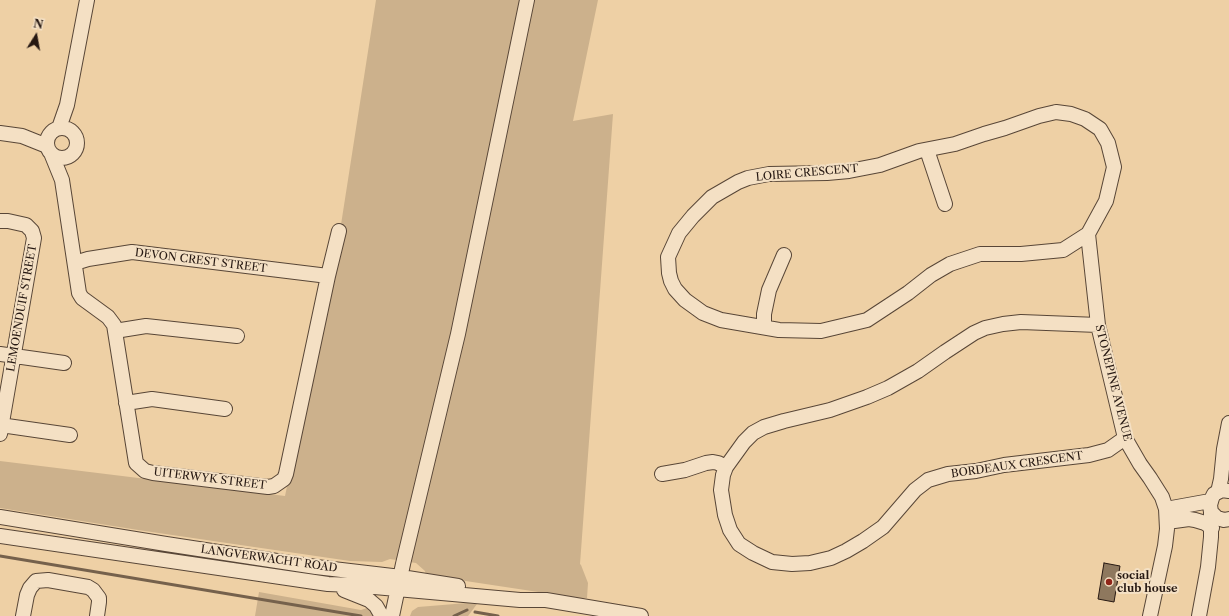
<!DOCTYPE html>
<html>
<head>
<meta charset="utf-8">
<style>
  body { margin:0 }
  #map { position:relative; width:1229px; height:616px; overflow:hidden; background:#eed0a5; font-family:"Libre Caslon Text",serif }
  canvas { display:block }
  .north { position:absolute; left:16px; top:16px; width:40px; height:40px; -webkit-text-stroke:3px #f4e0c4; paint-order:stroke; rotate:11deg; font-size:11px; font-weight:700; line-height:16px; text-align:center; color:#261812 }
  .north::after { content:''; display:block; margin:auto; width:14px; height:18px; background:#261812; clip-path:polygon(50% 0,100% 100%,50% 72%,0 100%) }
</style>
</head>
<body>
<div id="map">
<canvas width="1229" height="616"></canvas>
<div class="north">N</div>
</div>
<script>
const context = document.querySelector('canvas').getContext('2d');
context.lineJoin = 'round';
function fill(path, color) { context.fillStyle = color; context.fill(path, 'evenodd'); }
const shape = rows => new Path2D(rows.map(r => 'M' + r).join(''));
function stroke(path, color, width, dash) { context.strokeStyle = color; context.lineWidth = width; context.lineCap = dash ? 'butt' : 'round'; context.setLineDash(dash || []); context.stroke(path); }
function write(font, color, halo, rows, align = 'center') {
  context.font = font + ' "Libre Caslon Text",serif'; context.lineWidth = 4; context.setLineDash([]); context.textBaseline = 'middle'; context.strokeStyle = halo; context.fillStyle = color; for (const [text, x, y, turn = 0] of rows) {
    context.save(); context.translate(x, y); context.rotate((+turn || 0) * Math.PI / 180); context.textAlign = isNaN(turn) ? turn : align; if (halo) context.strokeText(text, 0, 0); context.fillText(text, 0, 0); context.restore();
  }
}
fill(shape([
  [376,0,598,0,573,121,613,114,580,564,581,565,588,583,587,598,578,598,426,575,425,571,416,563,390,559,382,562,350,561,138,530,0,508,0,461,285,496,340,231],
  [259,592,361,610,370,607,375,616,255,616],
  [467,603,477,604,468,616,410,616,412,611,418,607]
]), '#ccb18c');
stroke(shape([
  [0,556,361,616],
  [475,612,498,616],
  [454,616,467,610]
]), '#75614c', 3);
const building = shape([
  [1104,563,1120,566,1114,602,1098,599,1104,563]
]);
fill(building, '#8e785e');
stroke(building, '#261812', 1);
const minor = shape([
  [1056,112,1071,114,1085,119,1100,129,1108,143,1114,167,1106,201,1088,234,1063,250,1021,254,980,254,950,264,931,275,908,293,867,320,821,331,779,330,721,320,703,313,685,300,675,289,671,281,669,273,668,257,679,233,693,216,712,197,738,182,748,178,769,174,827,173,849,171,880,165,919,151,955,144,984,134,1005,128,1039,116,1056,112],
  [59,128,67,105,87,0],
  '47 143a15 15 0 1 1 30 0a15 15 0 1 1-30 0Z',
  [0,133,22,136,47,146],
  [927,150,945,204],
  [51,153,62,180,79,293,82,298,108,317,114,325,136,463,145,471,153,473,268,487,274,486,284,479,286,474,328,276,339,231],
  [0,221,8,221,26,225,32,231,34,238,0,434],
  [1088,234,1098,325,1125,438,1140,464,1150,478,1162,497,1166,509,1167,529,1165,546,1150,616],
  [75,263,88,259,132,252,328,276],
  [1098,325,1021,322,1003,324,985,328,974,333,945,352,918,371,888,388,867,397,830,410,784,421,764,427,753,433,744,442,726,467,723,475,721,490,725,515,730,530,739,544,753,553,772,562,792,564,810,563,831,558,846,551,863,541,883,527,915,490,928,480,948,474,976,471,1004,465,1089,455,1108,450,1125,438],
  [764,327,764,314,769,290,784,255],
  [115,331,146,326,237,336],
  [0,354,64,363],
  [126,403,152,399,225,409],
  [0,425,70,435],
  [662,474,685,470,706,463,713,462,718,463,726,467],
  [1229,491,1222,490,1214,494,1212,498,1210,505,1211,512,1217,518,1224,520,1229,519],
  [1218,492,1221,479,1224,449,1229,423],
  [1166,509,1210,501],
  [0,517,166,544,316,567,401,577,458,586],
  [1167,522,1189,519,1195,520,1205,523,1212,528],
  [0,536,328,584,352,585,520,600,546,600,641,616],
  [344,590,369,600,376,606,380,613,381,616],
  [23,616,27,595,30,588,36,581,48,580,88,587,93,590,99,598,99,602,97,616],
  [392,616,403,564,458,334,527,0],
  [1199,616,1208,567,1211,537,1211,512]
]);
stroke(minor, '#584637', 16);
stroke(minor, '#f4e0c4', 14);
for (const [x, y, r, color] of [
  [1109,582,4,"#8f2418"]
]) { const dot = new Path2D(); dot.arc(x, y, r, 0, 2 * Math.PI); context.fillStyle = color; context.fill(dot); stroke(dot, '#f4e0c4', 1.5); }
write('11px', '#261812', '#f4e0c4', [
  ["LOIRE CRESCENT",807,173,-5],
  ["DEVON CREST STREET",201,261,7],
  ["LEMOENDUIF STREET",22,308,-80],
  ["STONEPINE AVENUE",1113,383,76],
  ["BORDEAUX CRESCENT",1017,465,-8],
  ["UITERWYK STREET",210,479,7],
  ["LANGVERWACHT ROAD",269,559,8]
]);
write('bold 11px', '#261812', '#f4e0c4', [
  ["social",1117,576],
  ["club house",1117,589]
], 'left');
</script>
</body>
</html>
